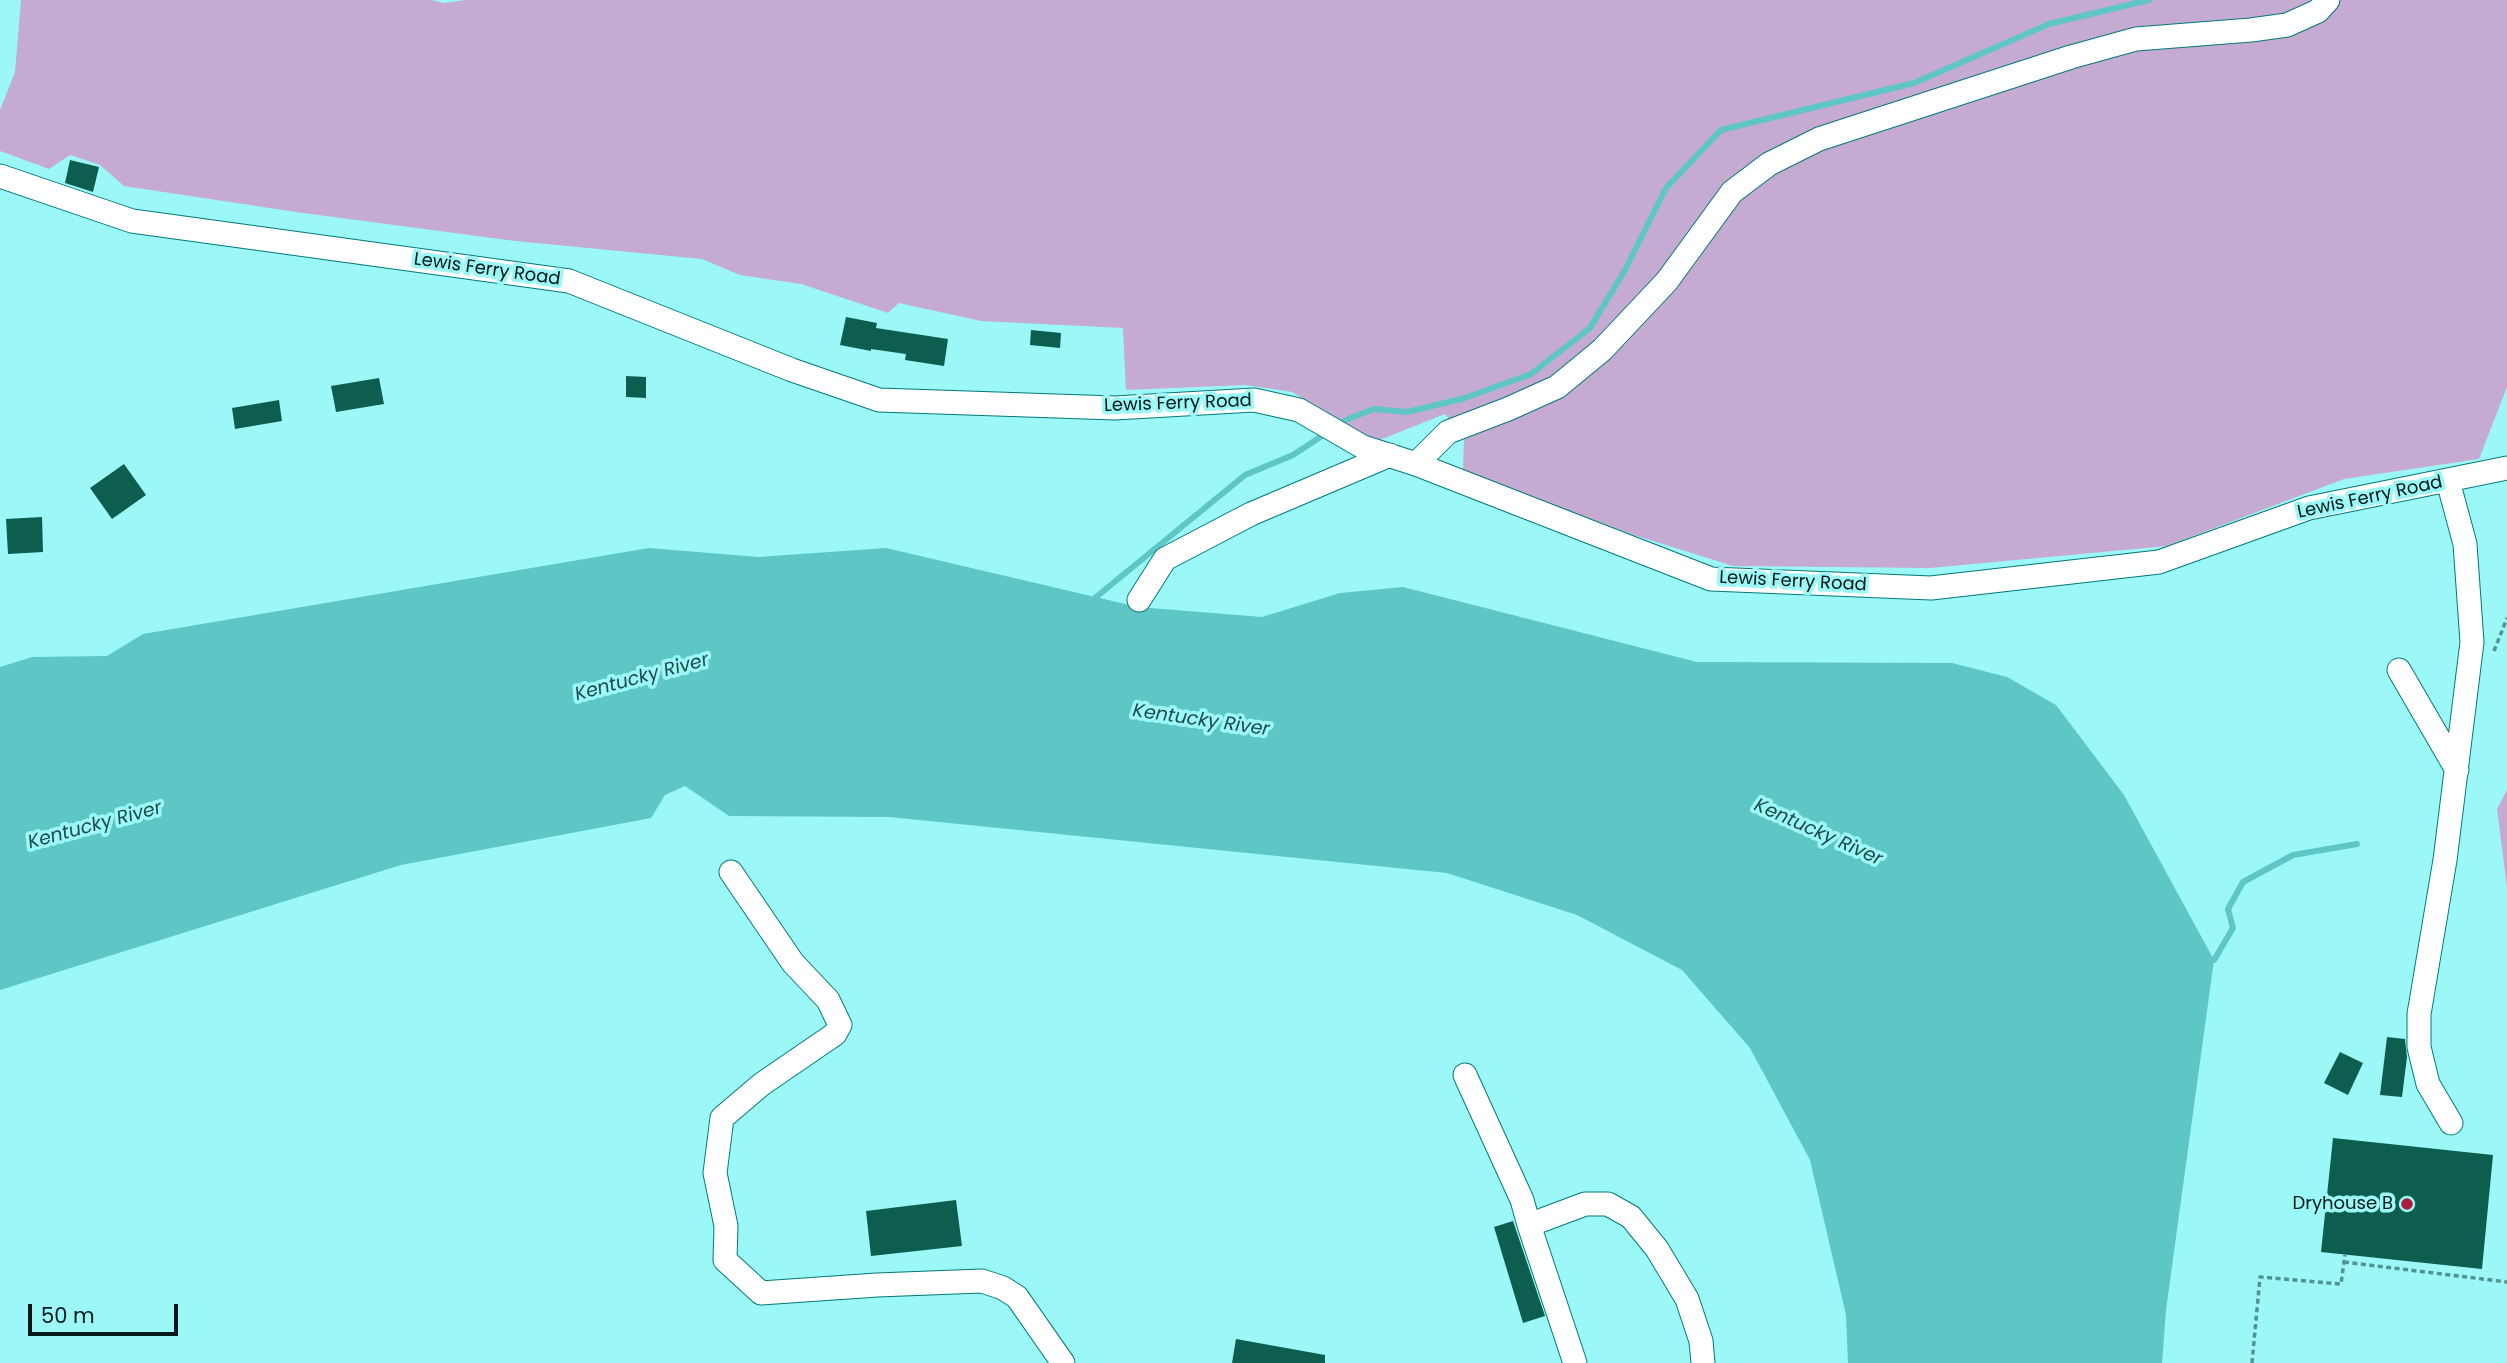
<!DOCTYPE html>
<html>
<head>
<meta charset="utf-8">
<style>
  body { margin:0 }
  #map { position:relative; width:2507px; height:1363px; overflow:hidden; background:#9bf8f7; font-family:Poppins,sans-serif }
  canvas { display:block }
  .scale { position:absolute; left:28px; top:1304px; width:150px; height:32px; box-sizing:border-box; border:4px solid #001818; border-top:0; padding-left:9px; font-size:21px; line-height:24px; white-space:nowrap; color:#001818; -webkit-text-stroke:5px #9bf8f7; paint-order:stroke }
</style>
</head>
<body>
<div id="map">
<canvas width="2507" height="1363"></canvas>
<div class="scale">50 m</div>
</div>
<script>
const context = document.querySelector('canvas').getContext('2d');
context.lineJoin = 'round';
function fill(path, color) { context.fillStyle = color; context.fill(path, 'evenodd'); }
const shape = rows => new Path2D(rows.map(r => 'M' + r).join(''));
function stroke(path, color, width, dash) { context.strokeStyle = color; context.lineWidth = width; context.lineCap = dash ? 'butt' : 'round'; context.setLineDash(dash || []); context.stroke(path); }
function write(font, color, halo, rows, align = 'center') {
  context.font = font + ' Poppins,sans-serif'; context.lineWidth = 7; context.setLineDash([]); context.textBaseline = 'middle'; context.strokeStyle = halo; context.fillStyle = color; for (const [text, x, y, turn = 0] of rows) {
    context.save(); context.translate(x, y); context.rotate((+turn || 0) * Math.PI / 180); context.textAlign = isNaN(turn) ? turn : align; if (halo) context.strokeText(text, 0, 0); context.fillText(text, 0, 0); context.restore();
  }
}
fill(shape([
  [21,0,431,0,444,3,465,0,2507,0,2507,387,2479,459,2344,479,2167,546,1930,568,1733,566,1634,535,1463,471,1464,438,1445,414,1377,441,1292,392,1246,385,1126,390,1123,328,981,321,899,303,888,313,801,284,740,275,702,259,515,241,296,212,124,186,100,165,70,155,49,169,0,151,0,110,15,72],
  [2507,790,2507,887,2497,809]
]), '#c5abd2');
fill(shape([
  [649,548,758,557,886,548,1138,607,1262,617,1340,593,1403,587,1697,662,1952,663,2007,677,2056,705,2124,795,2214,960,2166,1310,2162,1363,1848,1363,1846,1315,1810,1160,1750,1048,1682,970,1577,915,1447,873,889,817,729,816,685,786,665,795,651,818,401,865,0,990,0,667,32,657,107,656,143,634]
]), '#5ec6c5');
stroke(shape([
  [1337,426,1348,419,1374,409,1407,412,1465,398,1531,374,1590,328,1625,270,1666,188,1721,130,1914,83,2049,24,2149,0],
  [1090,602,1245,475,1293,455,1328,432],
  [2206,962,2214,960,2233,928,2228,909,2243,882,2293,855,2357,844]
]), '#5ec6c5', 6);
fill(shape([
  [70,160,99,167,93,192,65,183],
  [846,317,877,323,876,328,948,339,944,366,905,360,906,354,871,349,871,351,840,345],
  [1031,330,1061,333,1060,348,1030,345],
  [626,376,646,377,646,398,626,397],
  [379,378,384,404,336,412,331,386],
  [279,400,282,421,235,429,232,408],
  [124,464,146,495,112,519,90,488],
  [42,517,43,552,8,554,6,519],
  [2387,1037,2405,1039,2407,1057,2402,1097,2380,1095],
  [2340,1052,2363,1063,2348,1095,2324,1083],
  [2333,1138,2493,1155,2482,1269,2321,1252],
  [956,1200,962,1246,871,1256,866,1211],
  [1513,1221,1545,1316,1523,1323,1494,1227],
  [1236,1339,1325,1355,1325,1363,1232,1363]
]), '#0d5e4e');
const minor = shape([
  [0,176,132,221,569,281,792,370,879,400,1115,408,1254,400,1299,410,1363,447,1416,464,1711,579,1931,588,2159,562,2309,508,2507,468],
  [1416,464,1448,432,1508,409,1557,387,1602,350,1667,281,1732,192,1769,164,1819,139,2071,57,2136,39,2251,30,2287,25,2318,11,2328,0],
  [2448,481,2465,544,2472,642,2445,860,2419,1014,2419,1047,2428,1084,2451,1123],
  [1139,600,1165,559,1251,514,1390,455],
  [2399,670,2457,770],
  [731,872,793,963,828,1000,840,1025,835,1034,762,1084,722,1118,715,1173,726,1226,725,1260,761,1293,877,1285,982,1281,1003,1288,1017,1297,1063,1363],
  [1465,1075,1522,1200,1529,1225,1585,1204,1608,1204,1631,1217,1657,1249,1687,1299,1701,1341,1703,1363],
  [1529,1225,1575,1363]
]);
stroke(minor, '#027979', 25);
stroke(shape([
  [2494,651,2507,618],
  [2344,1262,2507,1282],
  [2252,1363,2260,1277,2341,1284,2345,1255]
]), '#549291', 3.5, [5, 3.5]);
stroke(minor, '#fff', 23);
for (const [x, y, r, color] of [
  [2407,1204,7,"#ae1a3e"]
]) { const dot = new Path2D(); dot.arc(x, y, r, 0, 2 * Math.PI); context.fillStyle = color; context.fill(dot); stroke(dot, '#9bf8f7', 2.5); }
write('18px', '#001818', '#9bf8f7', [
  ["Lewis Ferry Road",487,270,8],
  ["Lewis Ferry Road",1178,404,-2],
  ["Lewis Ferry Road",2370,498,-12],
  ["Lewis Ferry Road",1793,582,3]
]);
write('18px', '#001818', '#9bf8f7', [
  ["Dryhouse B",2393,1204]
], 'right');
write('italic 19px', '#1c4b4b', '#9bf8f7', [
  ["Kentucky River",642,678,-15],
  ["Kentucky River",1201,721,8],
  ["Kentucky River",95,826,-15],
  ["Kentucky River",1818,833,24]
]);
</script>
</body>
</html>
